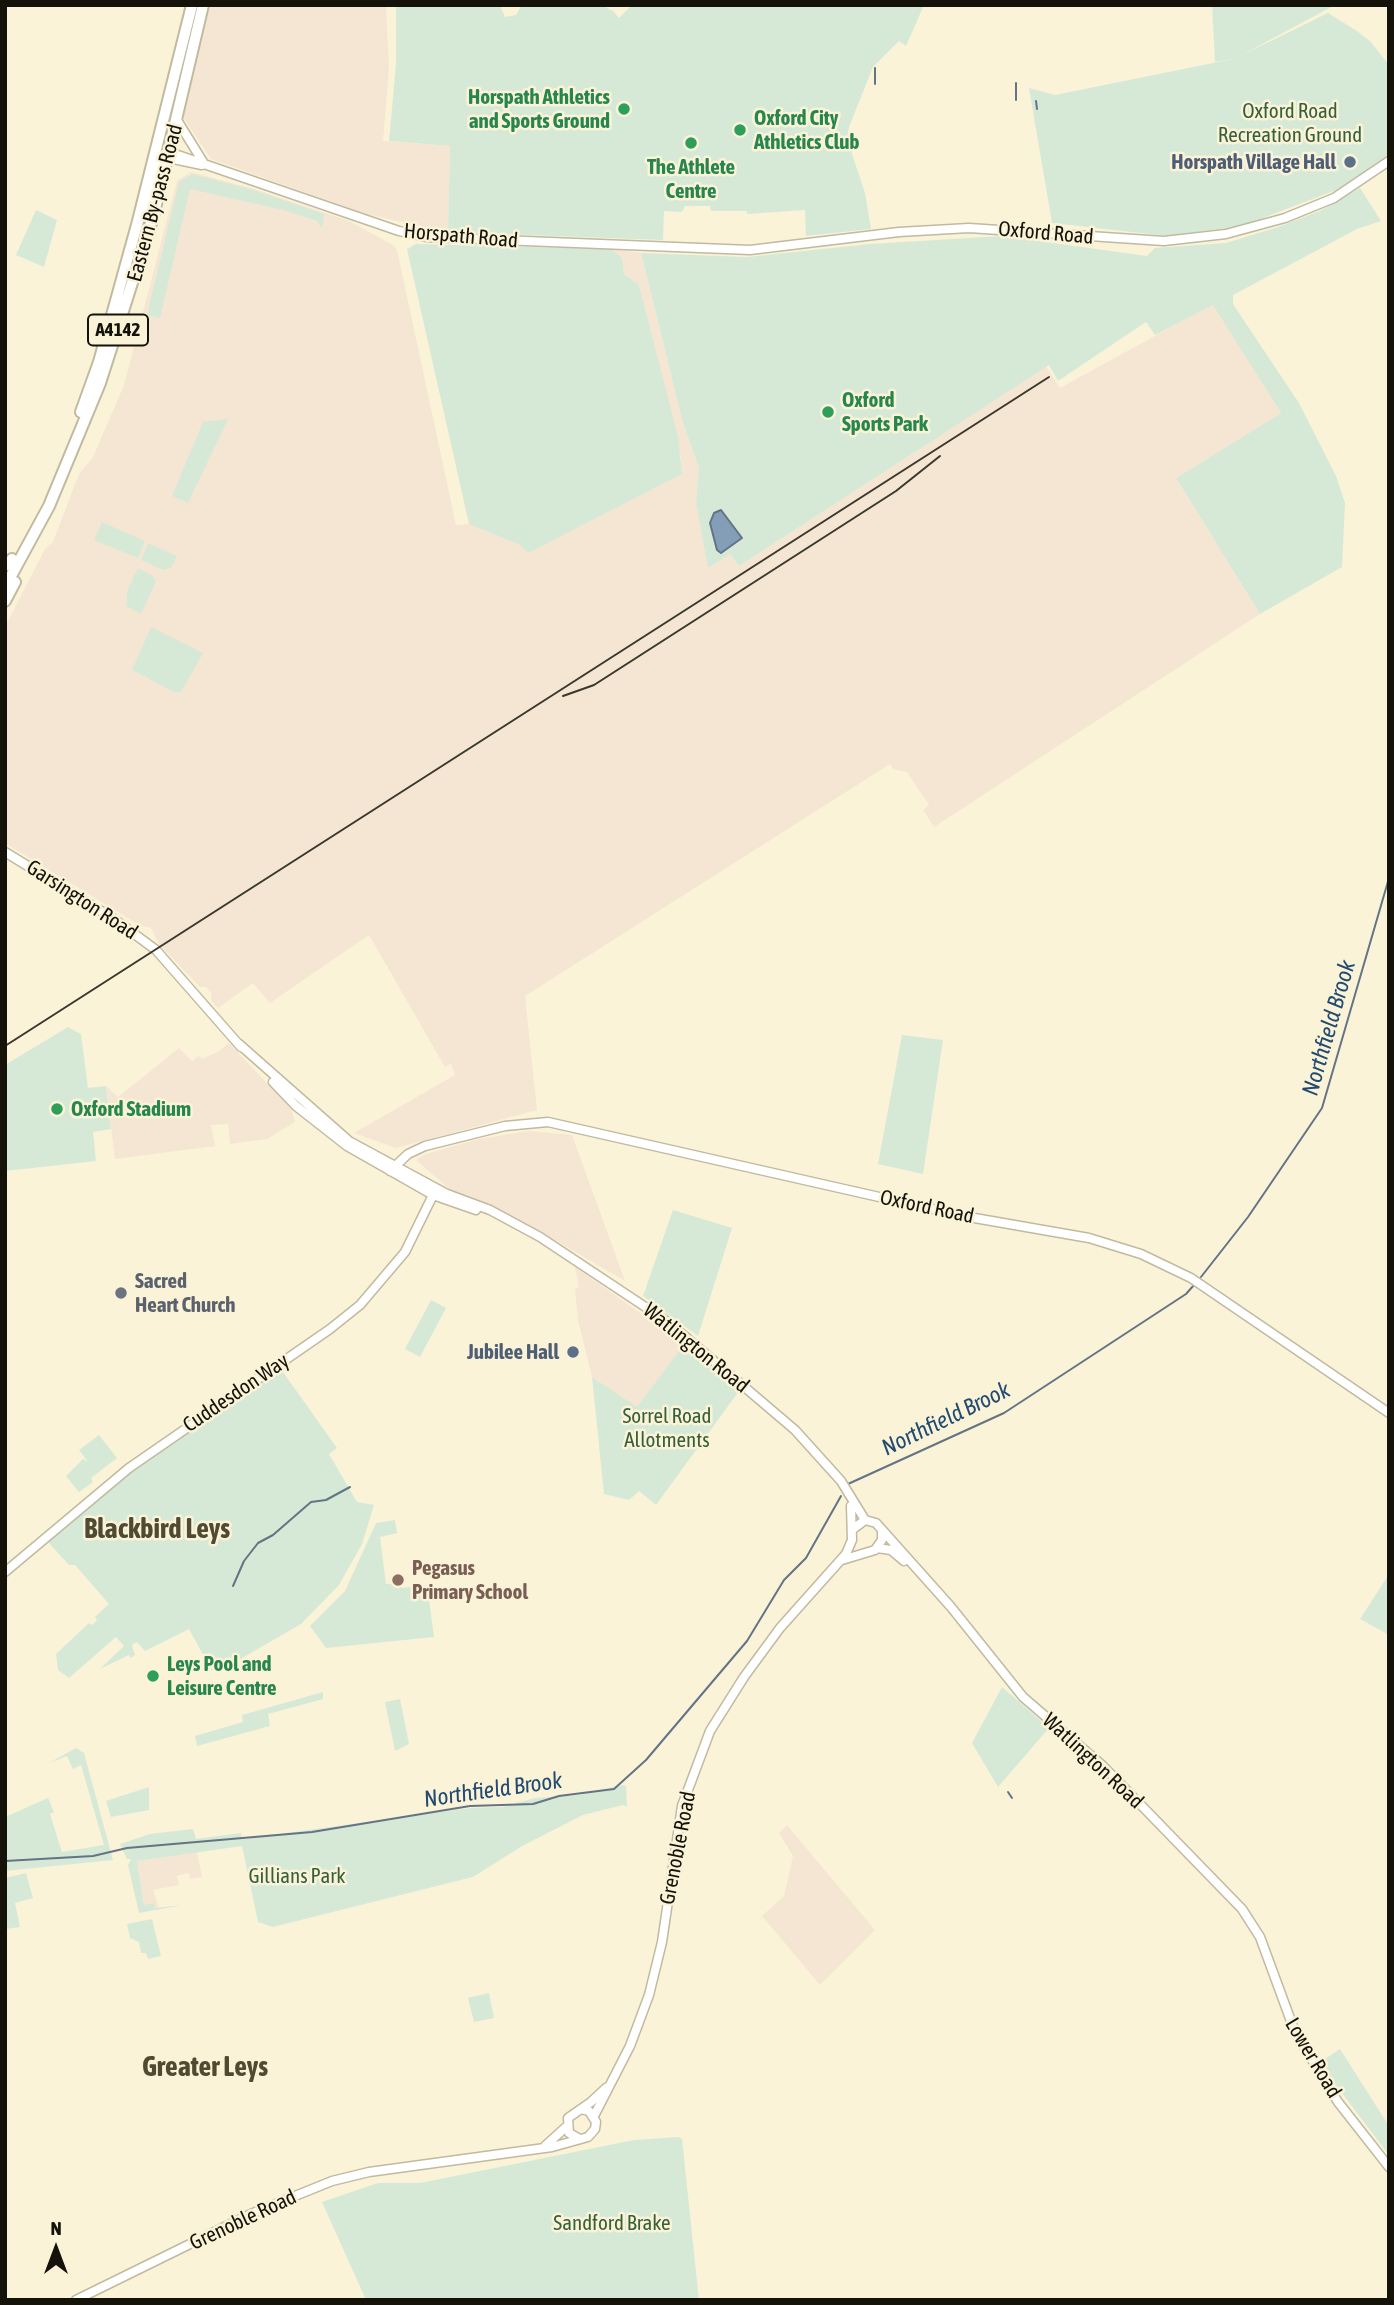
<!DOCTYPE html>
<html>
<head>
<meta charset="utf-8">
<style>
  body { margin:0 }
  #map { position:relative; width:1394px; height:2305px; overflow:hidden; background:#faf3d8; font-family:"Asap Condensed",sans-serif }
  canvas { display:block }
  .frame { position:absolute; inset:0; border:7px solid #141209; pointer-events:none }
  .north { position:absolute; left:21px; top:2214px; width:70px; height:70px; -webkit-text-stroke:5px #faf3d8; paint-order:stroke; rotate:0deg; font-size:19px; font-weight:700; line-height:28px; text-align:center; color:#141209 }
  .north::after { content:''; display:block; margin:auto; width:24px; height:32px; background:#141209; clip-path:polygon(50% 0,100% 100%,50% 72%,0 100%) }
</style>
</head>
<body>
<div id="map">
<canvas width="1394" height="2305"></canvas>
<div class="frame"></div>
<div class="north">N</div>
</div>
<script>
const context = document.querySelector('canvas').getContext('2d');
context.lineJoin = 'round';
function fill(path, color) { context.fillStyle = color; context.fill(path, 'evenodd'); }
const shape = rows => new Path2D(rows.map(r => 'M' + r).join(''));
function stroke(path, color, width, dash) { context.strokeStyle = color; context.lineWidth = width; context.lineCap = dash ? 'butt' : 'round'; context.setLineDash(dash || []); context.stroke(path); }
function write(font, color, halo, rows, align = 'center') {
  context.font = font + ' "Asap Condensed",sans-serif'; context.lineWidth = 5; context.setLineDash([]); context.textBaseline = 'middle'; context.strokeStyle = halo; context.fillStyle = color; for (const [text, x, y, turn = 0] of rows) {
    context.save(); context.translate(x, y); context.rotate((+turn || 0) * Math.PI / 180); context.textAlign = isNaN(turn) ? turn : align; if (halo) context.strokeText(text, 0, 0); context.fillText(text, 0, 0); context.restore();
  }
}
fill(shape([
  [208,5,386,5,389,67,383,141,450,146,448,232,366,214,211,159,183,117],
  [191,172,254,189,349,221,393,245,397,250,456,525,469,524,520,545,681,458,639,285,624,274,622,258,612,249,641,253,683,423,699,468,696,502,739,566,1046,366,1060,388,1213,304,1281,413,1176,478,1260,614,934,827,923,810,929,805,907,772,893,769,890,764,525,996,537,1110,396,1148,354,1133,455,1075,451,1063,445,1067,369,935,270,1003,253,983,218,1008,211,1000,211,993,206,987,200,987,159,944,151,928,139,925,5,843,5,627,45,549,53,542,79,474,93,457,124,385,177,181],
  [229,1043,291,1109,295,1122,267,1139,230,1144,228,1124,211,1125,215,1146,115,1159,106,1086,118,1097,179,1048,192,1061,198,1056,202,1059,219,1051],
  [529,1131,572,1135,625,1281,543,1233,454,1193,416,1160,426,1154,479,1139],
  [575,1267,684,1344,637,1408,592,1377,578,1320,575,1289,579,1287],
  [787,1825,875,1930,820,1985,762,1916,784,1896,793,1856,779,1833],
  [197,1852,202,1877,190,1879,189,1873,177,1876,179,1885,153,1890,159,1908,144,1905,137,1861]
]), '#f5e6d3');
fill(shape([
  [396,5,500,5,505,17,516,15,522,5,601,5,613,11,619,18,632,5,924,5,906,46,899,41,873,67,849,127,847,139,865,193,871,229,806,236,805,210,747,214,747,211,711,211,710,206,685,206,682,212,664,211,663,240,448,232,450,146,389,141,396,64],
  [1212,5,1335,5,1240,56,1328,13,1357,31,1371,42,1389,65,1389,156,1336,190,1242,226,1167,236,1052,223,1029,88,1055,95,1233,59,1215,62],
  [192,174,254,190,324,214,323,223,321,228,317,221,283,210,190,189,160,318,147,315,179,182],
  [1360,188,1381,221,1357,229,1233,295,1233,304,1299,403,1336,476,1345,503,1342,567,1260,614,1176,478,1281,413,1213,305,1155,335,1146,322,1058,381,1049,365,739,566,730,554,708,568,696,502,699,468,683,423,641,253,747,257,870,244,1002,236,1147,256,1155,248,1226,243,1278,227,1320,211],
  [36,210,57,220,44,267,16,255],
  [416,244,612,249,622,258,624,274,639,285,678,437,682,474,528,553,520,545,469,524,407,249],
  [228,419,188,503,172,496,203,422],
  [102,522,145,541,138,558,94,540],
  [148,543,177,556,171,568,163,570,141,560],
  [138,568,153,576,156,581,141,614,126,606,128,589],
  [151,627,203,653,181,692,174,692,132,670],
  [68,1027,81,1034,88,1088,106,1086,111,1129,93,1132,96,1161,5,1171,5,1065],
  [902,1035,943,1040,923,1174,878,1164],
  [673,1210,732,1228,698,1336,643,1296],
  [431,1300,446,1308,420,1357,405,1349],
  [684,1344,739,1391,656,1505,639,1491,629,1500,604,1494,592,1377,637,1407],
  [278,1365,337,1448,329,1454,357,1502,374,1505,362,1544,339,1585,301,1624,225,1668,212,1671,189,1629,145,1651,137,1642,132,1645,135,1655,131,1658,129,1655,100,1669,124,1646,116,1637,69,1678,58,1670,56,1654,89,1623,92,1625,97,1620,95,1617,109,1604,75,1565,69,1565,48,1542,129,1468],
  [99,1435,117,1458,91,1478,93,1482,79,1492,66,1476,83,1459,88,1462,79,1450],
  [395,1520,397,1533,380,1537,386,1584,401,1583,402,1588,427,1585,434,1637,326,1648,310,1626,345,1591,376,1523],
  [1389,1574,1389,1635,1360,1619],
  [1002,1687,1049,1728,998,1787,972,1743],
  [323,1692,323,1699,268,1714,270,1726,197,1746,195,1736,243,1722,242,1715],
  [400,1699,409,1744,395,1751,385,1702],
  [76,1748,84,1753,113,1860,5,1871,5,1861,14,1860,5,1860,5,1817,48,1798,54,1812,50,1814,62,1852,104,1845,81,1765,73,1769,67,1756,49,1763],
  [622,1785,626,1786,627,1807,623,1805,583,1815,522,1846,473,1877,273,1927,258,1922,242,1846,137,1861,144,1905,154,1903,155,1908,183,1905,139,1913,128,1865,131,1859,127,1859,120,1844,150,1834,193,1829,196,1839,241,1833,242,1839,470,1808,502,1807,535,1798,579,1795],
  [149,1787,149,1810,111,1817,106,1801],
  [26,1873,33,1898,15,1903,20,1927,5,1929,5,1878],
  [152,1919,161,1956,148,1959,146,1953,141,1953,139,1942,130,1938,127,1924],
  [489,1993,494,2018,474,2022,468,1998],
  [1340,2049,1389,2126,1389,2155,1319,2063],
  [679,2137,682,2139,699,2300,366,2300,322,2202,378,2183,420,2183,634,2140]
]), '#d6e9d7');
const water = shape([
  [721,510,742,538,721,553,717,550,710,523,714,513,721,510]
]);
fill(water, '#859eb8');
stroke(water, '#637484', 2);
stroke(shape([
  [875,68,875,84],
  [1016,83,1016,100],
  [1036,101,1037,109],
  [1201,1277,1248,1217,1322,1108,1389,878],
  [848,1484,1004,1413,1186,1294,1194,1285],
  [233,1586,244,1561,258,1543,273,1535,311,1502,326,1500,350,1487],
  [1008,1792,1012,1798],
  [5,1861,93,1856,127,1848,312,1832,470,1806,533,1804,559,1796,614,1789,646,1760,747,1641,784,1580,806,1558,841,1496]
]), '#637484', 2);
const secondary = shape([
  [177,120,203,162],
  [164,157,202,165],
  [140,219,146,211,161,155,169,152,399,231,426,237,750,250,899,232,969,228,1164,241,1226,234,1285,218,1334,198,1389,161],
  [5,852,114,919,156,950,241,1047],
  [239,1044,349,1141,447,1194,490,1210,540,1237,668,1322,795,1430,841,1481,865,1520],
  [273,1082,296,1106,347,1146,433,1195,476,1210],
  [390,1171,408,1154,425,1146,505,1126,548,1122,963,1216,1089,1238,1141,1254,1191,1278,1389,1413],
  [853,1529,865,1520,876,1523,951,1607,1023,1697,1103,1766,1242,1909,1260,1937,1295,2032,1338,2102,1389,2167],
  [877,1548,891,1550,904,1561],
  [842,1560,875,1550,882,1540,882,1530],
  [5,1572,129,1468,330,1329,360,1305,405,1252,435,1191],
  [594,2116,630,2046,649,1995,662,1942,682,1806,710,1731,744,1677,780,1628,846,1554,852,1540,851,1506],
  [580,2139,569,2133,568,2118,591,2102,606,2088],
  [545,2146,566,2127],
  [76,2300,253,2213,332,2181,369,2172,552,2147,588,2137,595,2129,596,2122,589,2111,581,2109]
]);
const highway = shape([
  [81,412,99,362,138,221,192,5],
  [5,566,12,559],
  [5,587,49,506,100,383,153,217,203,5],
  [5,601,15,582]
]);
stroke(secondary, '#c0baa0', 11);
stroke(highway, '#c0baa0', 14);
stroke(secondary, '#fff', 8);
stroke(highway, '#fff', 10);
stroke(shape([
  [563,696,594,685,896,491,940,456],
  [5,1046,1049,377]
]), '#3a382c', 2);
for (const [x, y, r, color] of [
  [624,109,7,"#2e9e5b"],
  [740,130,7,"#2e9e5b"],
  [691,143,7,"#2e9e5b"],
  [1350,162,7,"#5c6f8a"],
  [828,412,7,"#2e9e5b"],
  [57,1109,7,"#2e9e5b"],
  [121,1293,7,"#6b7280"],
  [573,1352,7,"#5c6f8a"],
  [398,1580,7,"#8d6e63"],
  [153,1676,7,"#2e9e5b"]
]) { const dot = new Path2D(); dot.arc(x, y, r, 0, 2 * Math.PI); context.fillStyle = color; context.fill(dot); stroke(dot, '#faf3d8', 2.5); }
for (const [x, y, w] of [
  [118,330,60]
]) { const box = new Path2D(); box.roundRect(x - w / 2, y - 15.5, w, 31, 5); context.fillStyle = '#faf3d8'; context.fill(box); stroke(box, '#141209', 2); }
write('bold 19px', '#141209', null, [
  ["A4142",118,330]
]);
write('bold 21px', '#27864d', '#faf3d8', [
  ["Horspath Athletics",610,97,"right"],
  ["and Sports Ground",610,121,"right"],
  ["Oxford City",754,118],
  ["Athletics Club",754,142],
  ["The Athlete",691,167,"center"],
  ["Centre",691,191,"center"],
  ["Oxford",842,400],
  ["Sports Park",842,424],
  ["Oxford Stadium",71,1109],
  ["Leys Pool and",167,1664],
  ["Leisure Centre",167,1688]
], 'left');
write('21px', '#36603a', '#faf3d8', [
  ["Oxford Road",1290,111],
  ["Recreation Ground",1290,135],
  ["Sorrel Road",667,1416],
  ["Allotments",667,1440],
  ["Gillians Park",297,1876],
  ["Sandford Brake",612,2223]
]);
write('bold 21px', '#4e5e75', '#faf3d8', [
  ["Horspath Village Hall",1336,162],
  ["Jubilee Hall",559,1352]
], 'right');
write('21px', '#141209', '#faf3d8', [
  ["Eastern By-pass Road",155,203,-75],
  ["Oxford Road",1046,233,5],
  ["Horspath Road",461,236,5],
  ["Garsington Road",82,900,33],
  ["Oxford Road",927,1207,12],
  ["Watlington Road",696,1348,39],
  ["Cuddesdon Way",236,1393,-34],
  ["Watlington Road",1093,1761,43],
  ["Grenoble Road",678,1848,-79],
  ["Lower Road",1313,2058,59],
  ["Grenoble Road",243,2220,-25]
]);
write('bold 21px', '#5b616d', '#faf3d8', [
  ["Sacred",135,1281],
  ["Heart Church",135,1305]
], 'left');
write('bold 21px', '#785e54', '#faf3d8', [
  ["Pegasus",412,1568],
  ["Primary School",412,1592]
], 'left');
write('italic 23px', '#234b71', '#faf3d8', [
  ["Northfield Brook",1329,1028,-74],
  ["Northfield Brook",946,1419,-26],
  ["Northfield Brook",493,1790,-8]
]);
write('bold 28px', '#504a33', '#faf3d8', [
  ["Blackbird Leys",157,1529],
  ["Greater Leys",205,2067]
]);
</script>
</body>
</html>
